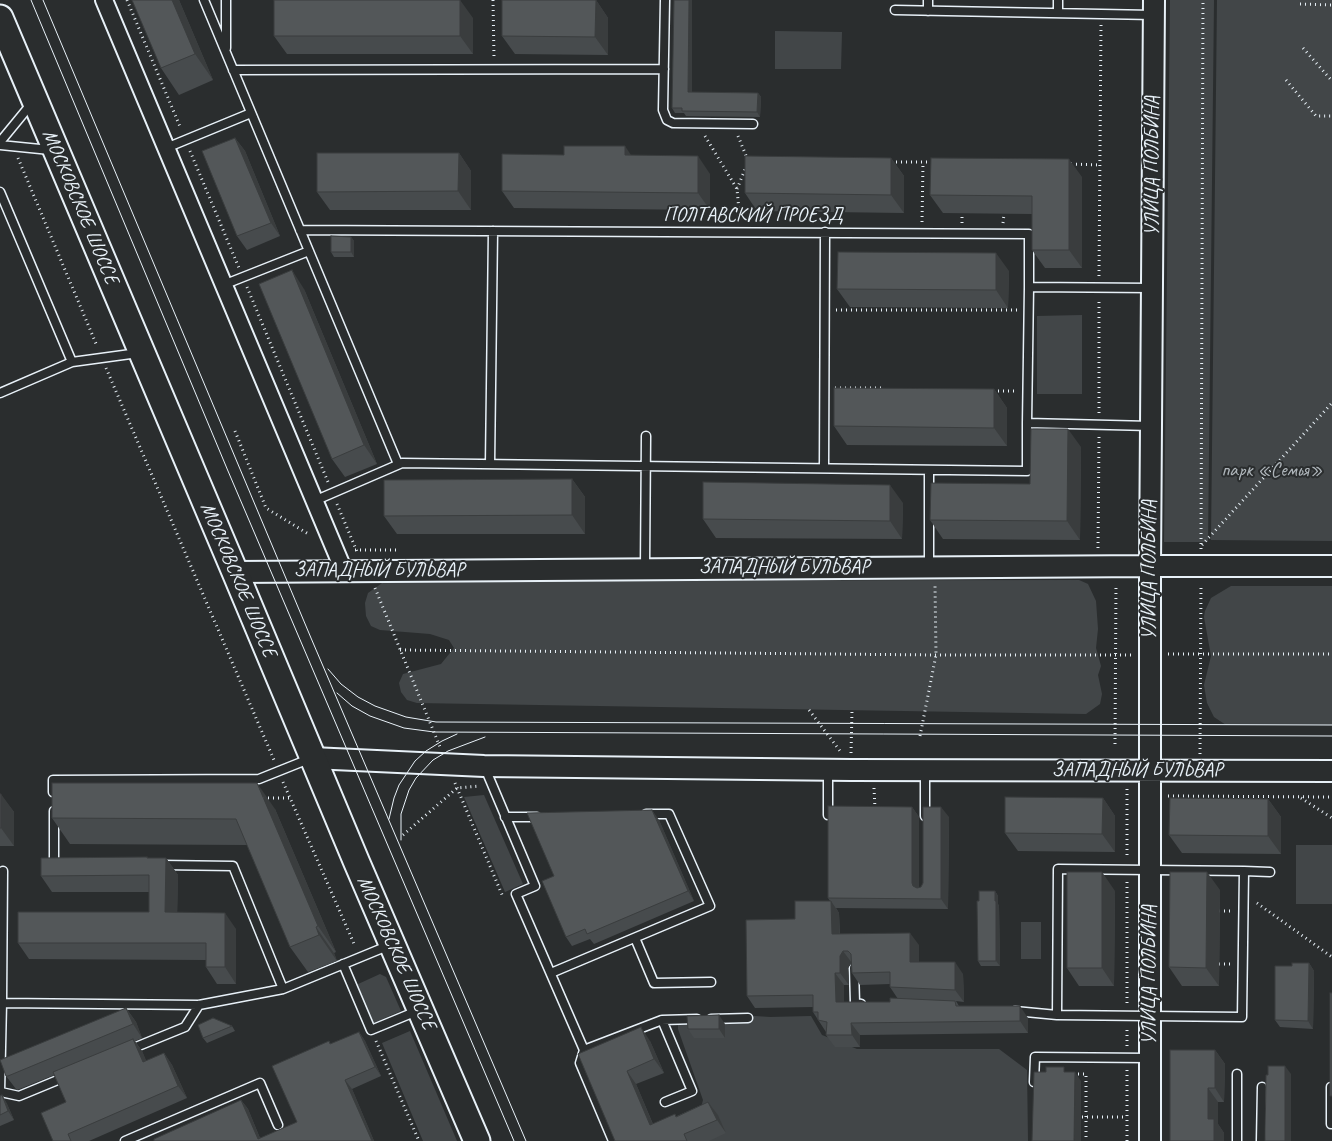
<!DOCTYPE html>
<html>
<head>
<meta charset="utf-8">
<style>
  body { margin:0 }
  canvas { display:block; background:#2a2d2e }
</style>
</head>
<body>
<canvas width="1332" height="1141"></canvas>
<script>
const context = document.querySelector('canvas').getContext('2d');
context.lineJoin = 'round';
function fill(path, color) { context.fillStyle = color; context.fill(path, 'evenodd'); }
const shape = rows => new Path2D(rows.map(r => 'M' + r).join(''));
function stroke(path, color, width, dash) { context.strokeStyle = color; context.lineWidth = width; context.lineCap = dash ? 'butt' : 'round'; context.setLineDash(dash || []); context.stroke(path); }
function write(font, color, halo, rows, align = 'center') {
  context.font = font + ' Caveat,sans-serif'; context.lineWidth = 4; context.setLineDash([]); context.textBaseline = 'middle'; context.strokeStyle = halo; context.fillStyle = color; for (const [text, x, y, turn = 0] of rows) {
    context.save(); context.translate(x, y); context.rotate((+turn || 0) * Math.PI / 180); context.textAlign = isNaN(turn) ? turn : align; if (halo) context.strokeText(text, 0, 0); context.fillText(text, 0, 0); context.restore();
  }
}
fill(shape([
  [1170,0,1214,0,1208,542,1164,542],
  [1217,0,1332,0,1332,541,1211,540],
  [775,31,842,32,841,69,775,69],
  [1082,315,1082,394,1037,394,1037,316],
  [1079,580,1088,584,1096,601,1098,629,1096,648,1101,666,1098,675,1102,694,1100,704,1086,714,417,703,407,700,401,692,399,683,403,674,441,664,454,648,449,640,430,634,380,630,371,626,366,616,365,603,368,593,385,581],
  [1231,586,1332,586,1332,725,1226,725,1214,717,1207,703,1204,685,1211,656,1204,617,1205,611,1211,598],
  [484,795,523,884,505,892,464,797],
  [1296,845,1332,845,1332,904,1296,904],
  [1021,922,1041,922,1041,959,1021,959],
  [380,974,386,977,401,1011,373,1023,356,985],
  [697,1015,740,1015,770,1017,811,1016,822,1035,857,1049,999,1049,1027,1070,1028,1141,709,1141,702,1104,703,1100,678,1029,678,1025],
  [410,1031,457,1141,423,1141,382,1043]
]), '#424648');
const service = shape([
  [204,0,398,464],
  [226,0,226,48],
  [665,0,663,110,667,120,673,123,753,124],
  [895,10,1153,15],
  [928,11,928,0],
  [1058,13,1058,0],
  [233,70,664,69],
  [0,142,32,103],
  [0,145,50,150],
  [166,148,251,113],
  [0,192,72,362],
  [300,230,1029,234,1029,287,1152,288],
  [223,285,309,251],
  [0,393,72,362,138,353],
  [1027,423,1029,287],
  [490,464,493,231],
  [824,468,825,232],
  [314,501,402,463,1027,471,1027,423,1151,426],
  [645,567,646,436],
  [929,567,929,470],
  [485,768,535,886,516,894,584,1050,580,1063,613,1141],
  [828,770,828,815],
  [53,792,53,780,259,779,309,759],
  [54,811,54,863,57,863],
  [925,816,925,770],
  [505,817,537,817],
  [161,865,233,866,283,989,390,945],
  [1244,871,1270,872],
  [635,938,654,983,711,982],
  [343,964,371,1030,417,1011],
  [854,968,855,1003,861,1004],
  [551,973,710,906,669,814,646,814],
  [2,1003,3,871],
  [1015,1011,1057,1015,1242,1017,1244,871,1058,869,1057,1015],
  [711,1019,748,1018],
  [662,1020,697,1019],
  [131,1049,185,1027,199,1005],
  [584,1050,662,1020,692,1091,665,1102],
  [1034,1082,1035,1057,1148,1058],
  [1331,1087,1331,1124,1332,1124],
  [0,1092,2,1003,199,1005,283,989],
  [1,1092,19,1096,65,1077],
  [125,1141,260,1083,278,1125],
  [1237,1141,1237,1074],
  [1261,1141,1262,1087]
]);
const minor = shape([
  [104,0,344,571]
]);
const tertiary = shape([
  [235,572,1150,566,1332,566],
  [312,758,484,766,851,770,1332,771],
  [1150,1141,1150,566,1154,0]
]);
const primary = shape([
  [0,18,235,572,357,863,477,1141]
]);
stroke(service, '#e8f1f8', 11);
stroke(minor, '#e8f1f8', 20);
stroke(tertiary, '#e8f1f8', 24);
stroke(primary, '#e8f1f8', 29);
stroke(shape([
  [127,0,181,129],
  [493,0,494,58],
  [1300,4,1332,5],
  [1303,48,1332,81],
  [1286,80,1316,116,1332,116],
  [705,136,737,189,740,221],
  [738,136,747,158],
  [190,151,239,268],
  [18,158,97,346],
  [891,162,934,162],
  [1071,164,1100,165],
  [737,189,746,167],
  [922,222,923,162],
  [962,223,962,213],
  [1003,223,1004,214],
  [1099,276,1101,24],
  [247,287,328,482],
  [836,310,1017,310],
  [106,368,274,760],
  [835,388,884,388],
  [993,391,1016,391],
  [1099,413,1099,299],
  [235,431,266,508,310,535],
  [337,504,358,554],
  [1202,545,1332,403],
  [1098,548,1099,437],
  [1201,549,1203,0],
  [355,550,396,550],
  [375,588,440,747],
  [400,650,936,655,1132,655],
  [1168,654,1332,654],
  [809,710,840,751],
  [920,736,936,655,935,585],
  [1115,744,1116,584],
  [851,753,852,710],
  [1200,754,1201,585],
  [283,782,355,946],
  [455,783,503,897],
  [874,788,875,809],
  [1127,789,1127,858],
  [1168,796,1332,797],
  [263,798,290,798],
  [1301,798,1332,818],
  [403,835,457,788,480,786],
  [1257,903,1332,957],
  [1219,911,1231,911],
  [1219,964,1231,964],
  [1127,1003,1127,882],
  [376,1041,419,1141],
  [1127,1046,1127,1027],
  [1073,1074,1086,1074,1086,1141],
  [1077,1117,1127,1117],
  [1127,1141,1127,1069]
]), '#e8f1f8', 3, [1, 4]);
stroke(service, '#2a2d2e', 8);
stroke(minor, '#2a2d2e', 16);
stroke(tertiary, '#2a2d2e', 20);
stroke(primary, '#2a2d2e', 25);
stroke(shape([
  [31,0,228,471,514,1141],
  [43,0,311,638,526,1141],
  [328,669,341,684,358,697,375,706,406,717,436,722,1332,725],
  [337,693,352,706,370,716,404,728,434,732,1332,736],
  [389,819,394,798,399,785,415,761,426,751,442,741,457,734],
  [401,840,401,814,409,790,416,778,433,760,448,751,485,737]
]), '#e8f1f8', 1);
fill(shape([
  [132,0,179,0,213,80,179,95,161,68],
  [502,0,596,0,608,18,608,55,515,54,502,36],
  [674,0,692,0,692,92,758,93,761,97,760,117,686,116,684,113,675,113,672,108],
  [473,18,473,54,287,54,274,36],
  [235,138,245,151,280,236,247,250,237,236],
  [459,153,471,171,471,210,330,210,317,192],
  [631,156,710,174,710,210,514,208,502,191],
  [891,158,904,176,904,213,757,211,745,193],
  [1082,177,1082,268,1045,268,1032,250,1032,214,943,213,930,195],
  [351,237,354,241,354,257,334,257,331,252],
  [1009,271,1008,308,850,307,837,289],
  [304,289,377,464,345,477,332,459],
  [994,389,1007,408,1007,446,847,445,834,426],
  [1081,447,1080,540,943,539,930,520,1030,484],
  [572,479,585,497,585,534,397,534,384,516],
  [903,503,902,539,716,538,703,519],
  [0,794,14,812,14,846,0,846],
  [1103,798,1115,816,1115,852,1018,851,1005,833],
  [1268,799,1281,817,1281,854,1182,853,1169,835],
  [912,807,919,817,919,888,921,887,923,883,949,817,948,909,836,908,839,913,840,934,919,945,919,962,963,974,964,1002,956,1001,959,1006,1028,1018,1028,1033,860,1035,860,1047,835,1047,826,1035,826,1032,813,1012,813,1007,755,1008,747,996,795,919,830,901,828,898],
  [851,963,852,973,860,985,890,984,890,987,898,999,890,1002,844,1002,844,985,849,985,848,968],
  [275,809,336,952,334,953,337,961,308,972,290,947,247,845,70,844,52,818],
  [659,820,694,901,594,944,590,939,572,946,566,937,554,876],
  [147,857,148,858,166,858,178,875,177,912,236,929,236,984,217,984,206,967,206,960,29,959,18,943,149,912,149,892,52,892,41,876],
  [1220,890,1219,986,1182,986,1169,967],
  [995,891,998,896,998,904,999,906,1000,966,981,966,978,961,979,901],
  [1115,891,1114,986,1079,986,1067,968],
  [1309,963,1314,971,1313,1029,1280,1027,1275,1020,1292,966],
  [126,1008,136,1022,142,1038,135,1041,142,1051,146,1061,164,1053,172,1065,187,1098,89,1141,53,1141,66,1102,54,1075,17,1090,16,1089,6,1076],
  [725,1024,725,1038,694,1038,688,1029],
  [232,1026,235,1031,207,1043,203,1038],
  [359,1032,365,1041,381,1076,352,1089,374,1141,154,1141,241,1100,248,1109,260,1138,297,1122,329,1041,331,1044],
  [650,1041,664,1073,636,1084,653,1124,677,1116,708,1102,718,1115,726,1133,709,1141,615,1141,578,1054],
  [1215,1050,1225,1064,1224,1102,1218,1102,1218,1124,1224,1133,1170,1141],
  [2,1095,7,1104,14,1120,0,1126,0,1096]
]), '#474b4d');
fill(shape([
  [172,0,179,0,213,80,195,54],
  [460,0,473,18,473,54,460,36],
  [596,0,608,18,608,55,595,37],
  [689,0,692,0,692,96,688,92],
  [758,93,761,97,760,117,757,112],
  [235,138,245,151,280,236,271,223],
  [625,146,637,164,625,155],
  [459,153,471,171,471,210,458,191],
  [698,156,710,174,710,210,698,193],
  [891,158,904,176,904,213,891,195],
  [1069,159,1082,177,1082,268,1069,250],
  [351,237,354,241,354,257,351,252],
  [996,253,1009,271,1008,308,996,290],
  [292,270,304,289,377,464,364,445],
  [994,389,1007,408,1007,446,994,428],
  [1068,429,1081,447,1080,540,1067,521],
  [572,479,585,497,585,534,572,515],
  [890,485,903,503,902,539,890,521],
  [257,783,275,809,336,952,318,926],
  [1,794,14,812,14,846,1,828],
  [1103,798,1115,816,1115,852,1102,834],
  [1268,799,1281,817,1281,854,1268,836],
  [912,807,919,817,919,893,913,886,912,883],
  [941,807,949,817,948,909,941,899],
  [652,810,659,820,694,901,688,891],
  [166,858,178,875,177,929,165,912],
  [1102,872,1115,891,1114,986,1102,968],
  [1207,872,1220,890,1219,986,1206,968],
  [995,891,998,896,998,904,999,906,1000,966,996,961],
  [831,901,839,913,840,946,832,934],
  [225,913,236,929,236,984,225,967],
  [316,927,334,953,337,961,319,935],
  [910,933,919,945,919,974,910,962],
  [843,951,852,963,848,968,849,985,840,973,840,956],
  [955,962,963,974,964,1002,955,990],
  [1309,963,1314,971,1313,1029,1308,1021],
  [835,973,844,985,844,1014,836,1002],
  [1020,1006,1028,1018,1028,1033,1020,1021],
  [126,1008,136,1022,142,1038,133,1024],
  [719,1015,725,1024,725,1038,719,1029],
  [851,1023,860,1035,860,1047,852,1035],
  [641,1027,650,1041,664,1073,654,1059],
  [359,1032,365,1041,381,1076,375,1067],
  [133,1039,142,1051,152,1074,143,1062],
  [1215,1050,1225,1064,1224,1102,1215,1088],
  [164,1053,172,1065,187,1098,178,1086],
  [1285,1066,1291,1074,1291,1141,1285,1141],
  [627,1071,636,1084,659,1139,650,1125],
  [1075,1072,1081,1081,1081,1141,1074,1141],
  [345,1080,352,1089,374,1141,372,1141],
  [1208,1088,1218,1102,1218,1124,1224,1133,1224,1141,1214,1141,1208,1119],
  [2,1095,7,1104,14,1120,8,1111],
  [241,1100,248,1109,261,1141,258,1139],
  [708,1102,718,1115,726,1133,717,1120]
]), '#3a3d3e');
const building = shape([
  [132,0,172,0,195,54,161,68,132,0],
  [274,0,460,0,460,36,274,36,274,0],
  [502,0,596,0,595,37,502,36,502,0],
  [674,0,689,0,688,92,758,93,757,112,682,111,682,108,672,108,674,0],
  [235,138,271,223,237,236,202,151,235,138],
  [564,146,625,146,625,155,698,156,698,193,502,191,502,154,564,155,564,146],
  [317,153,459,153,458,191,317,192,317,153],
  [745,156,891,158,891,195,745,193,745,156],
  [931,158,1069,159,1069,250,1032,250,1032,196,930,195,931,158],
  [331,236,351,237,351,252,331,252,331,236],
  [838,252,996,253,996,290,837,289,838,252],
  [292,270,364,445,332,459,259,284,292,270],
  [834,388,994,389,994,428,834,426,834,388],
  [1031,429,1068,429,1067,521,930,520,931,483,1030,484,1031,429],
  [572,479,572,515,384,516,384,480,572,479],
  [703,482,890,485,890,521,703,519,703,482],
  [52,783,257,783,318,926,316,927,319,935,290,947,236,819,52,818,52,783],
  [0,794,1,794,1,828,0,828,0,794],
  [1005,797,1103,798,1102,834,1005,833,1005,797],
  [1170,798,1268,799,1268,836,1169,835,1170,798],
  [828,806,912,807,912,883,913,886,917,888,921,887,923,883,923,807,941,807,941,899,828,898,828,806],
  [652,810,688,891,587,934,585,929,566,937,542,881,554,876,527,813,652,810],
  [147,857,147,858,166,858,165,912,225,913,225,967,206,967,206,943,18,943,18,912,149,912,149,875,41,876,41,858,147,857],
  [1067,872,1102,872,1102,968,1067,968,1067,872],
  [1170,872,1207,872,1206,968,1169,967,1170,872],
  [979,891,995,891,995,901,996,901,996,961,978,961,977,901,979,901,979,891],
  [795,901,831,901,832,934,910,933,910,962,955,962,955,990,890,987,890,972,852,973,851,954,848,951,843,951,840,956,840,973,835,973,836,1002,890,1002,890,998,955,1001,956,1006,1020,1006,1020,1021,851,1023,852,1035,826,1035,827,1022,818,1020,818,1012,813,1012,813,995,747,996,746,920,795,919,795,901],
  [1292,963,1309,963,1308,1021,1275,1020,1275,966,1292,966,1292,963],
  [1330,993,1332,993,1332,1096,1330,1096,1330,993],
  [126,1008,133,1024,8,1076,6,1076,0,1060,126,1008],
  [719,1015,719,1029,688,1029,687,1016,719,1015],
  [213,1018,232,1026,203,1038,198,1025,213,1018],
  [641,1027,654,1059,627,1071,650,1125,675,1114,676,1117,708,1102,717,1120,684,1134,687,1141,615,1141,578,1054,641,1027],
  [359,1032,375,1067,345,1080,372,1141,154,1141,154,1139,241,1100,258,1139,297,1122,272,1066,329,1041,330,1044,359,1032],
  [133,1039,143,1062,164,1053,178,1086,68,1134,71,1141,53,1141,41,1113,66,1102,53,1072,133,1039],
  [1170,1050,1215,1050,1215,1088,1208,1088,1208,1119,1214,1119,1214,1141,1170,1141,1170,1050],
  [1268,1066,1285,1066,1285,1141,1265,1141,1266,1075,1268,1075,1268,1066],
  [1046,1067,1064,1067,1064,1072,1075,1072,1074,1141,1032,1141,1034,1072,1046,1072,1046,1067],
  [2,1095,8,1111,0,1115,0,1096,2,1095]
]);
fill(building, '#535759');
stroke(building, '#3a3d3e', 1);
write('20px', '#e8f1f8', '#2a2d2e', [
  ["УЛИЦА ПОЛБИНА",1153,166,-90],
  ["МОСКОВСКОЕ ШОССЕ",80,207,67],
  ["ПОЛТАВСКИЙ ПРОЕЗД",753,216],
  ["ЗАПАДНЫЙ БУЛЬВАР",784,568],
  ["УЛИЦА ПОЛБИНА",1150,570,-90],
  ["ЗАПАДНЫЙ БУЛЬВАР",379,571],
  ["МОСКОВСКОЕ ШОССЕ",238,580,67],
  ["ЗАПАДНЫЙ БУЛЬВАР",1137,771],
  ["МОСКОВСКОЕ ШОССЕ",396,953,66],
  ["УЛИЦА ПОЛБИНА",1150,975,-90]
]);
write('20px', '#aeb5ba', '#2a2d2e', [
  ["парк «Семья»",1272,471]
]);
</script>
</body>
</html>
